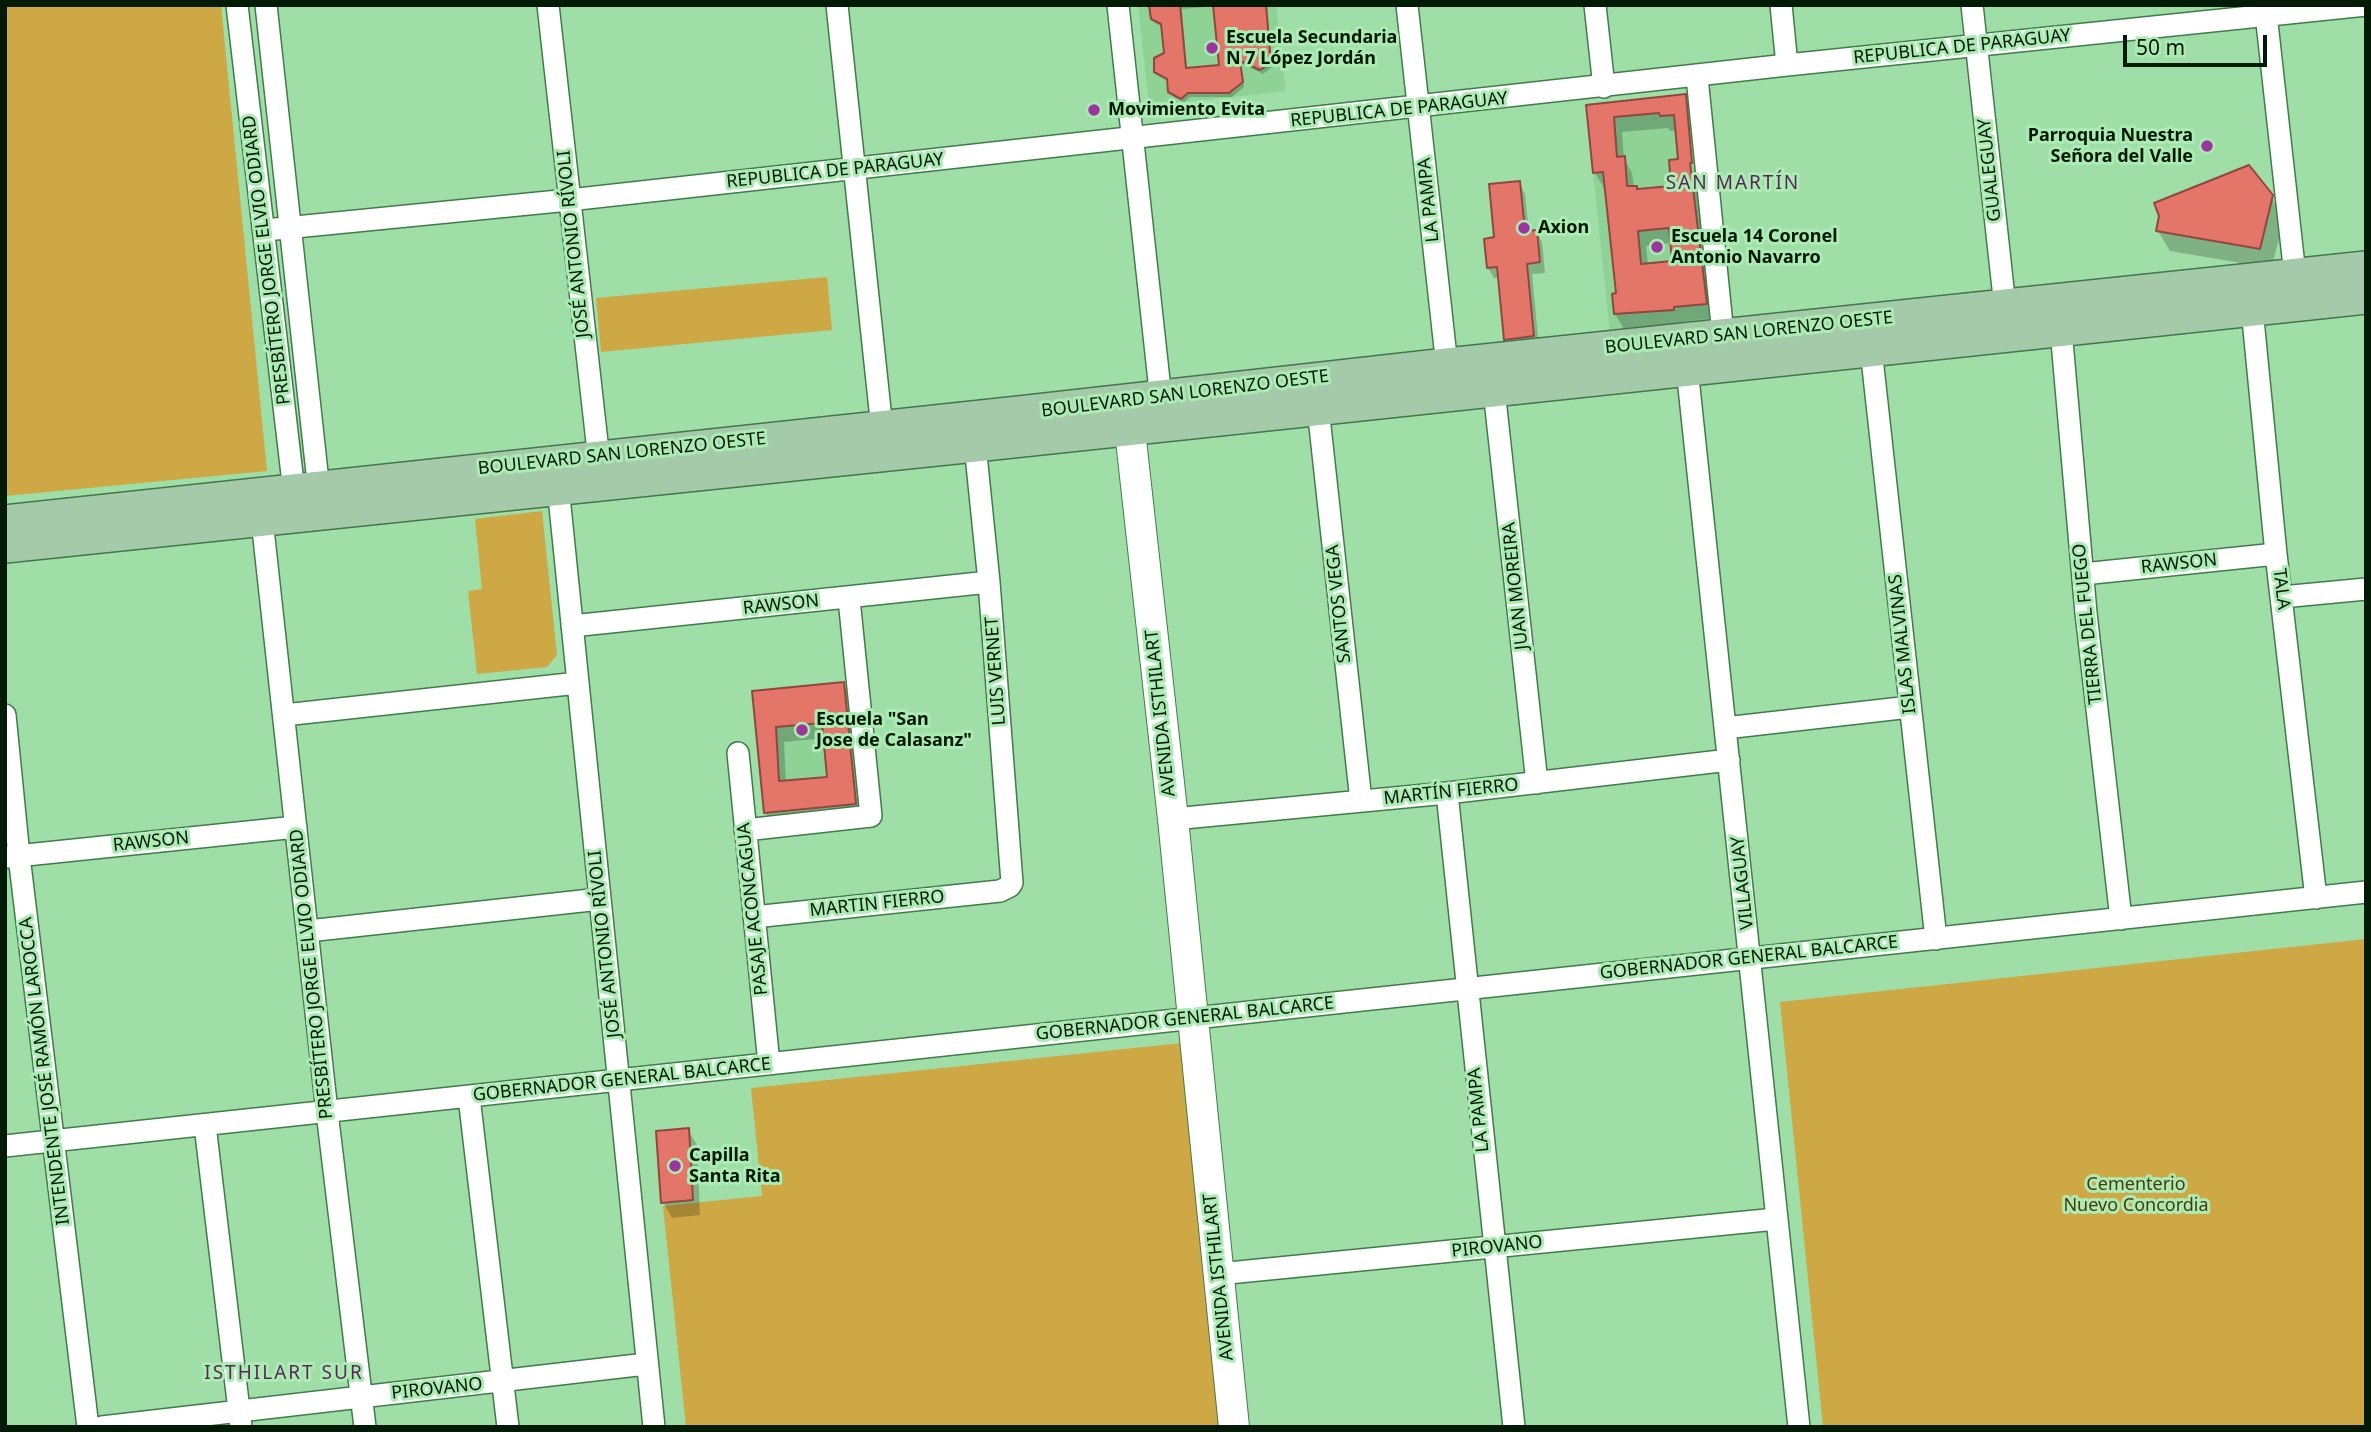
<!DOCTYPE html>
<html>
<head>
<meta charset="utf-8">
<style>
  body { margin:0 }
  #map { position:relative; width:2371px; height:1432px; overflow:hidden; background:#9fdea6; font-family:"Noto Sans",sans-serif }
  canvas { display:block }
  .frame { position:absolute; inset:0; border:7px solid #021a06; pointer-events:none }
  .scale { position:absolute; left:2123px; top:35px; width:144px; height:32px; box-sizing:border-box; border:4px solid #021a06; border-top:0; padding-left:9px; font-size:21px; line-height:24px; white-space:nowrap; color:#021a06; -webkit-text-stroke:5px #acebb3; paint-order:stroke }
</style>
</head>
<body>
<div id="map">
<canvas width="2371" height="1432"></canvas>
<div class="frame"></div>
<div class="scale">50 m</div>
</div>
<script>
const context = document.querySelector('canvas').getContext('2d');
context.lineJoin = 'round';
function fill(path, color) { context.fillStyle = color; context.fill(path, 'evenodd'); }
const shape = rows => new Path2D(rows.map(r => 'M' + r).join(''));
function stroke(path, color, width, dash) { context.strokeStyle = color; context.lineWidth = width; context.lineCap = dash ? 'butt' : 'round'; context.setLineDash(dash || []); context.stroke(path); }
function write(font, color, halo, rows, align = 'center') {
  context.font = font + ' "Noto Sans",sans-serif'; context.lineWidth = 6; context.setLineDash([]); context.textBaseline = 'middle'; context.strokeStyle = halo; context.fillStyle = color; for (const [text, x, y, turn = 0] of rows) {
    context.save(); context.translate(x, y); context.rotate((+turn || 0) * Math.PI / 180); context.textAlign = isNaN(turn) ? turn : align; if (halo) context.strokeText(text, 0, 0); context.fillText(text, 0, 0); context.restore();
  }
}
fill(shape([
  [1138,5,1276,5,1286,91,1149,106],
  [1689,94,1721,321,1610,333,1586,105],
  [844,682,856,804,764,813,752,691]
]), '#8ed296');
fill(shape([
  [5,5,221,5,267,471,5,496],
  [827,277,832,330,601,352,596,298],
  [542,511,557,655,547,667,477,674,468,591,482,589,475,519],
  [2366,939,2366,1427,1823,1427,1780,1002],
  [1182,1043,1221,1427,686,1427,663,1206,762,1196,751,1088]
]), '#cea845');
fill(shape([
  [1151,5,1267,5,1272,67,1263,74,1241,63,1244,87,1232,97,1190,97,1184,102,1172,96,1169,82,1159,76,1156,71,1165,54,1163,27,1155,23,1152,19],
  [1215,6,1221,66,1187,70,1182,9],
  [1685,96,1693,111,1714,318,1681,322,1682,325,1660,327,1658,325,1624,329,1615,314,1618,295,1607,188,1604,188,1595,173,1588,107],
  [1685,110,1689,110,1695,171,1692,172],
  [1668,128,1670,131,1677,130,1680,161,1673,188,1637,191,1634,188,1632,173,1624,158,1622,132],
  [1672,243,1673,263,1648,265,1646,246],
  [1519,183,1525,194,1529,232,1536,232,1542,242,1545,273,1532,274,1539,347,1511,350,1505,339,1499,278,1494,278,1488,268,1496,239],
  [2271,196,2284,221,2271,268,2170,251,2158,231],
  [843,684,852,699,864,819,774,827,765,812,754,693],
  [825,738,829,779,786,783,784,742],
  [688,1130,697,1145,700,1215,672,1218,663,1202]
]), '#0003');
const building = shape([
  [1149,5,1180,5,1186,68,1219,65,1213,5,1266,5,1271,63,1260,70,1240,61,1243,82,1229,93,1188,93,1181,99,1168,92,1167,79,1154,72,1154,58,1164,53,1161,24,1151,19,1149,5],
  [1686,94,1692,163,1690,163,1707,304,1674,307,1674,310,1614,314,1612,294,1616,293,1603,172,1593,173,1586,105,1686,94],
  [1659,113,1660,116,1674,115,1678,159,1669,160,1671,186,1637,189,1637,186,1627,186,1625,156,1617,157,1614,117,1659,113],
  [1669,228,1672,261,1641,264,1638,231,1669,228],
  [2249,165,2273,195,2260,249,2156,231,2159,216,2154,203,2249,165],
  [1520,181,1525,231,1537,230,1540,262,1527,264,1534,336,1504,340,1497,267,1487,268,1484,239,1494,237,1489,184,1520,181],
  [844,682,856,804,764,813,752,691,844,682],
  [822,723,827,777,779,781,776,727,822,723],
  [689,1128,693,1200,661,1203,656,1131,689,1128]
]);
fill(building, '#e47569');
stroke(building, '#90473f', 2);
const street = shape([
  [237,5,295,500],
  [266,5,320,500],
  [548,5,600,469],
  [837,5,883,438],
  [1118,5,1159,381,1156,396],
  [1407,5,1448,375],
  [1595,5,1604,87],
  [1781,5,1787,65],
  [1972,5,2006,316],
  [2265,5,2295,275],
  [1697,77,1723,335],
  [265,230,569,200,1787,65,2366,5],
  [2251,299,2276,554,2316,898],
  [2061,330,2086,613,2121,919],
  [1871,349,1936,939],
  [1686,359,1799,1427],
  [1494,390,1537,783],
  [1318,408,1361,801],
  [557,477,654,1427],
  [262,520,327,1112,365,1427],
  [2083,574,2276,554],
  [2282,597,2366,589],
  [572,626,989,582],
  [5,715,19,856,88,1427],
  [284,715,578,683],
  [1725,728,1910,707],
  [738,753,769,1064],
  [1447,793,1514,1427],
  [1173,819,1447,793,1729,760],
  [745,830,871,816,849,599],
  [7,857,296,827],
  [754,917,1000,891,1010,886,1012,883,989,582,975,445],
  [308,931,600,899],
  [469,1097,508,1427],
  [205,1125,241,1427],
  [5,1146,2366,892],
  [1218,1274,1776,1219],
  [102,1427,646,1364]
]);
const secondary = shape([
  [1147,411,1131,440,1173,819,1234,1427]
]);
const primary = shape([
  [5,522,1019,413,1447,365,2366,268],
  [5,546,975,445,2366,297]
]);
stroke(street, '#407c4a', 24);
stroke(secondary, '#407c4a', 32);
stroke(primary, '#44764c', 36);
stroke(street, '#fff', 21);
stroke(secondary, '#fff', 30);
stroke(primary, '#a4caaa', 33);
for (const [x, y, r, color] of [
  [1212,48,7,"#9b369c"],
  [1094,110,7,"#9b369c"],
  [2207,146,7,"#9b369c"],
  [1524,228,7,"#9b369c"],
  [1657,247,7,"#9b369c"],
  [802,730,7,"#9b369c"],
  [675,1166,7,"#9b369c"]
]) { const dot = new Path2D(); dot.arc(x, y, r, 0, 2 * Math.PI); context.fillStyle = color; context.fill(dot); stroke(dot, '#acebb3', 2.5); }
write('bold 18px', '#021a06', '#acebb3', [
  ["Escuela Secundaria",1226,38],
  ["N 7 López Jordán",1226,59],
  ["Movimiento Evita",1108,110],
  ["Parroquia Nuestra",2193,136,"right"],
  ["Señora del Valle",2193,157,"right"],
  ["Axion",1538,228],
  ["Escuela 14 Coronel",1671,237],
  ["Antonio Navarro",1671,258],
  ["Escuela \"San",816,720],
  ["Jose de Calasanz\"",816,741],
  ["Capilla",689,1156],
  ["Santa Rita",689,1177]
], 'left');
write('18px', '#021a06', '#acebb3', [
  ["REPUBLICA DE PARAGUAY",1962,47,-6],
  ["REPUBLICA DE PARAGUAY",1399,110,-6],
  ["GUALEGUAY",1990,170,-96],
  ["REPUBLICA DE PARAGUAY",835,171,-6],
  ["LA PAMPA",1429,200,-96],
  ["JOSÉ ANTONIO RÍVOLI",574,244,-96],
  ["PRESBÍTERO JORGE ELVIO ODIARD",267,260,-97],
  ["BOULEVARD SAN LORENZO OESTE",1749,333,-6],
  ["BOULEVARD SAN LORENZO OESTE",1185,394,-7],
  ["BOULEVARD SAN LORENZO OESTE",622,454,-6],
  ["RAWSON",2179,564,-6],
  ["JUAN MOREIRA",1516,586,-96],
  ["TALA",2281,589,83],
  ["SANTOS VEGA",1339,604,-96],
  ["RAWSON",781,605,-6],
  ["TIERRA DEL FUEGO",2088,624,-96],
  ["ISLAS MALVINAS",1903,644,-96],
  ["LUIS VERNET",996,671,-94],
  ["AVENIDA ISTHILART",1161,713,-96],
  ["MARTÍN FIERRO",1451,792,-6],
  ["RAWSON",151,842,-6],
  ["VILLAGUAY",1743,883,-96],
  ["MARTIN FIERRO",877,904,-6],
  ["PASAJE ACONCAGUA",753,909,-96],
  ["JOSÉ ANTONIO RÍVOLI",605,944,-96],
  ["GOBERNADOR GENERAL BALCARCE",1749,958,-6],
  ["PRESBÍTERO JORGE ELVIO ODIARD",312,974,-96],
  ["GOBERNADOR GENERAL BALCARCE",1185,1019,-6],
  ["INTENDENTE JOSÉ RAMÓN LAROCCA",45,1071,-97],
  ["GOBERNADOR GENERAL BALCARCE",622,1080,-6],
  ["LA PAMPA",1479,1110,-96],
  ["PIROVANO",1497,1247,-6],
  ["AVENIDA ISTHILART",1219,1277,-96],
  ["PIROVANO",437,1389,-6]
]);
write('18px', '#4b3907', '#acebb3', [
  ["Cementerio",2136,1185],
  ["Nuevo Concordia",2136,1206]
]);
context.letterSpacing = '2px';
write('19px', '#582758', '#acebb3', [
  ["SAN MARTÍN",1733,184],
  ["ISTHILART SUR",284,1374]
]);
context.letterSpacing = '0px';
</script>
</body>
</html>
